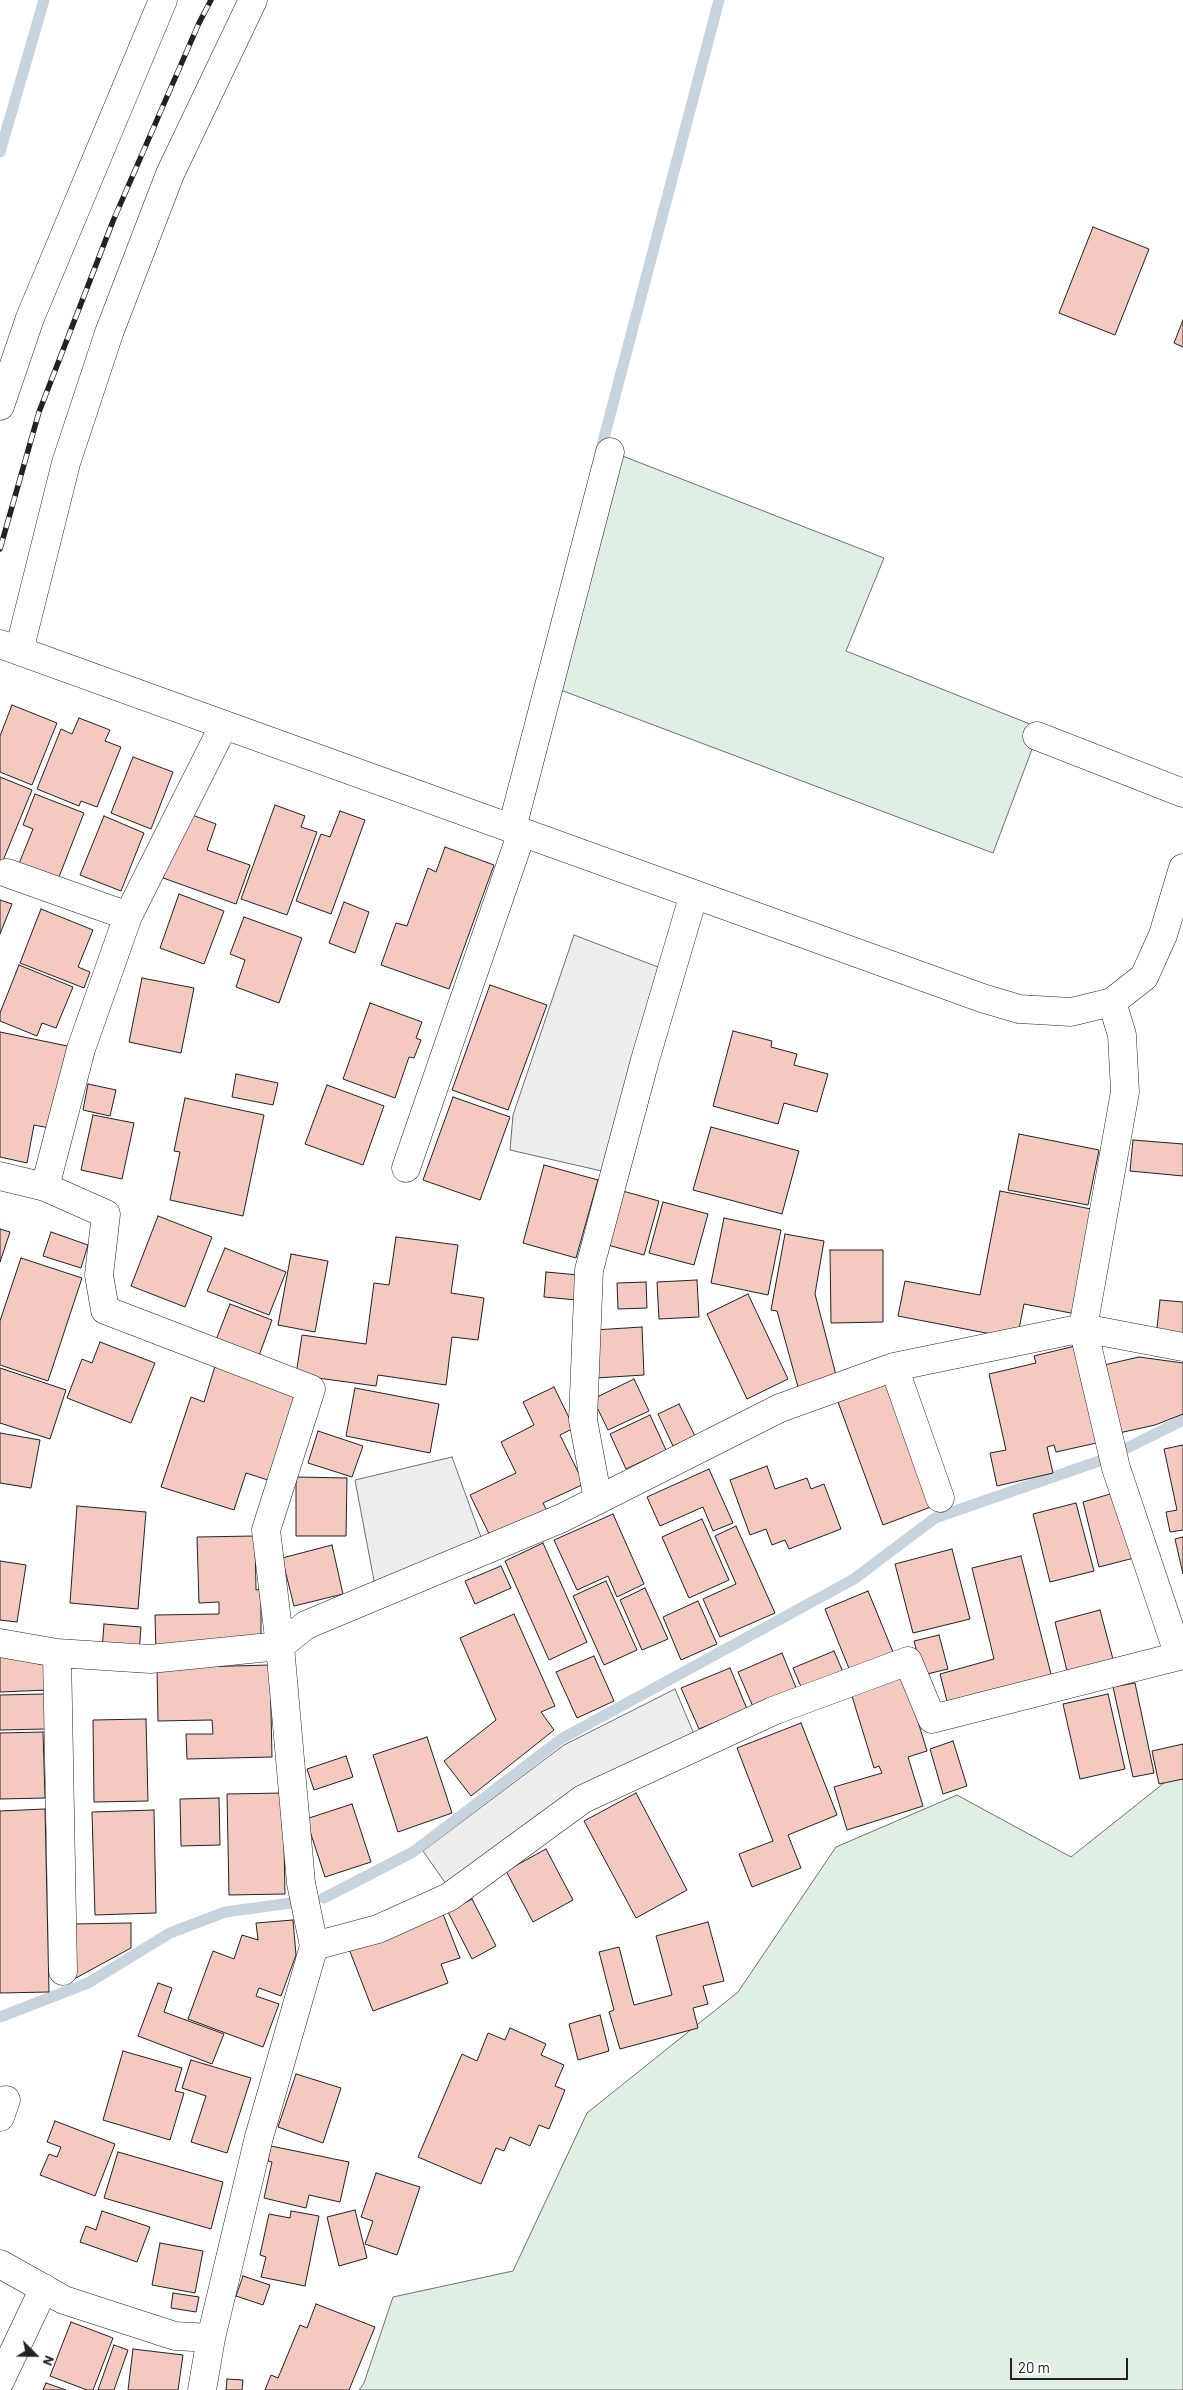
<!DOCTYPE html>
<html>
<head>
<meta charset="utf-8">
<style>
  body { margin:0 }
  #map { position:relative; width:1183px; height:2390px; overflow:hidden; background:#fff; font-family:Barlow,sans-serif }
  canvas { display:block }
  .north { position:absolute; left:10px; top:2330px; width:50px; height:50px; -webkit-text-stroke:4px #fff; paint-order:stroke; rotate:113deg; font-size:14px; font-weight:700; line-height:20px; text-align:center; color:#222 }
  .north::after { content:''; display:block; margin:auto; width:18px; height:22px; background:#222; clip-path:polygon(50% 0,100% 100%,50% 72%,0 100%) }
  .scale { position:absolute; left:1010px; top:2358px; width:118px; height:22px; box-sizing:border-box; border:2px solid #222; border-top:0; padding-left:6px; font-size:15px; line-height:18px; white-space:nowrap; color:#222; -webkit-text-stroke:4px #fff; paint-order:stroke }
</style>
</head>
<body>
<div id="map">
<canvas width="1183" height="2390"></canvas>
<div class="north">N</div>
<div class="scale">20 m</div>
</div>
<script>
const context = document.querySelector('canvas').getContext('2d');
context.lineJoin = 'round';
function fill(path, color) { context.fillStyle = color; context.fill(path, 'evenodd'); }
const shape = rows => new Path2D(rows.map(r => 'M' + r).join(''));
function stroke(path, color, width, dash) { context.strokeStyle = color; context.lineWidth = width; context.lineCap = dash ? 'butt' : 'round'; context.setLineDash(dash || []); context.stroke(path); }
const green = shape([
  [620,455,884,558,846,651,1040,728,993,853,558,689,620,455],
  [1174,1775,1183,1775,1183,2390,359,2390,364,2383,393,2297,513,2271,587,2113,738,1992,836,1847,957,1795,1071,1857,1174,1775]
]);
fill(green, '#e0efe3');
stroke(green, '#6f6f6f', 1);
const parking = shape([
  [574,935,658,967,606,1172,510,1150,513,1115,574,935],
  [452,1457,482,1540,375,1586,355,1480,452,1457],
  [675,1689,694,1734,446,1884,423,1851,564,1745,675,1689]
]);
fill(parking, '#ededed');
stroke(parking, '#6f6f6f', 1);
stroke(shape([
  [0,152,44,0],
  [600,453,719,0],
  [1125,1449,1183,1420],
  [324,1898,413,1852,561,1739,854,1579,935,1518,1102,1460],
  [0,2017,88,1983,170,1933,225,1912,291,1903]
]), '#c7d3dd', 11);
const building = shape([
  [1093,227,1149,249,1115,335,1059,313,1093,227],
  [1183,320,1183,347,1174,343,1183,320],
  [12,705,57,723,32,785,0,772,0,736,12,705],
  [79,718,110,730,105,741,121,747,97,807,81,801,79,806,37,789,61,729,72,734,79,718],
  [133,757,173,772,151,829,111,813,133,757],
  [0,777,32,790,2,863,0,862,0,777],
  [35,794,84,813,57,882,18,866,33,829,23,825,35,794],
  [275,805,305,816,301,827,317,832,287,915,241,899,275,805],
  [340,811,365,820,331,914,296,901,321,834,330,837,340,811],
  [187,813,216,824,207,850,250,865,236,904,163,878,187,813],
  [104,816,144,833,121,891,80,875,104,816],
  [445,847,494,865,449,989,381,965,396,923,407,926,428,868,436,872,445,847],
  [179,894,224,911,204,964,160,948,179,894],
  [0,900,12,904,0,934,0,900],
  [344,902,369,912,355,953,329,943,344,902],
  [41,909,93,930,78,967,90,972,84,988,20,963,41,909],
  [244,917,302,938,279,1003,236,987,245,960,230,954,244,917],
  [19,965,73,987,56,1028,42,1023,37,1036,0,1021,0,1013,19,965],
  [142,978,194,988,181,1053,129,1042,142,978],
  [490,985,547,1005,508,1110,452,1090,490,985],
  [370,1003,422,1022,416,1038,421,1040,414,1058,409,1057,395,1098,343,1079,370,1003],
  [733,1031,772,1041,771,1047,797,1054,794,1065,828,1074,817,1112,784,1103,778,1124,713,1106,733,1031],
  [0,1032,72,1047,55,1129,34,1125,27,1163,0,1157,0,1032],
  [236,1074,278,1083,273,1105,232,1097,236,1074],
  [88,1084,116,1090,110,1116,83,1110,88,1084],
  [327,1085,384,1106,363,1165,305,1144,327,1085],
  [453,1097,510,1117,480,1200,423,1180,453,1097],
  [185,1098,264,1115,243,1216,170,1200,180,1152,174,1151,185,1098],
  [93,1115,134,1123,122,1179,81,1170,93,1115],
  [711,1127,799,1151,782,1214,693,1190,711,1127],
  [1019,1134,1099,1150,1088,1205,1008,1190,1019,1134],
  [1133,1140,1183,1144,1183,1176,1130,1171,1133,1140],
  [544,1165,598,1180,576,1258,523,1243,544,1165],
  [619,1190,659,1201,644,1255,604,1244,619,1190],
  [1000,1191,1096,1210,1076,1314,1024,1304,1017,1339,898,1316,905,1281,980,1295,1000,1191],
  [663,1202,708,1214,694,1265,649,1253,663,1202],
  [158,1216,212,1237,185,1307,131,1286,158,1216],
  [724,1218,781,1230,768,1295,711,1283,724,1218],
  [0,1229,10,1232,0,1262,0,1229],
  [51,1232,88,1245,81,1268,43,1256,51,1232],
  [785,1234,824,1241,815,1294,836,1375,798,1387,777,1311,771,1310,785,1234],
  [396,1237,458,1245,451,1293,484,1298,478,1340,452,1337,446,1385,378,1375,376,1386,296,1375,302,1335,366,1344,374,1283,389,1285,396,1237],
  [225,1248,286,1272,269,1315,207,1291,225,1248],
  [830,1250,883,1250,883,1322,831,1323,830,1250],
  [291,1254,328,1261,315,1332,278,1325,291,1254],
  [21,1258,82,1278,48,1381,0,1365,0,1321,21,1258],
  [546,1272,579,1275,577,1300,544,1297,546,1272],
  [697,1280,699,1317,659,1319,657,1282,697,1280],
  [646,1282,647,1308,618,1309,617,1283,646,1282],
  [748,1294,788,1379,747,1399,707,1314,748,1294],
  [1160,1300,1183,1302,1183,1340,1156,1337,1160,1300],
  [230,1304,272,1320,257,1361,214,1345,230,1304],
  [642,1327,644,1375,596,1378,594,1330,642,1327],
  [100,1342,155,1363,131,1423,67,1398,82,1359,92,1363,100,1342],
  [1079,1345,1101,1442,1056,1452,1054,1445,1047,1447,1053,1473,997,1486,990,1453,1006,1450,989,1374,1036,1363,1034,1356,1079,1345],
  [1139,1357,1183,1363,1183,1414,1155,1425,1119,1433,1104,1365,1139,1357],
  [216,1363,301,1391,271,1481,246,1473,234,1510,161,1487,191,1397,204,1402,216,1363],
  [0,1368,66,1390,50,1439,0,1423,0,1368],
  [634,1379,649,1411,608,1430,593,1399,634,1379],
  [891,1382,936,1505,883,1525,838,1402,891,1382],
  [554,1387,574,1428,560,1435,584,1484,543,1503,548,1513,492,1540,470,1495,516,1473,501,1442,534,1425,523,1402,554,1387],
  [355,1388,439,1404,430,1453,346,1436,355,1388],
  [679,1404,695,1436,673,1446,658,1414,679,1404],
  [650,1415,666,1450,626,1469,610,1434,650,1415],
  [318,1431,363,1446,352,1477,308,1463,318,1431],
  [0,1433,40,1440,31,1488,0,1483,0,1433],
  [1183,1445,1183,1530,1170,1532,1166,1512,1177,1510,1164,1449,1183,1445],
  [767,1466,775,1489,807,1478,811,1489,824,1484,841,1529,789,1549,785,1540,772,1545,766,1529,750,1535,730,1480,767,1466],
  [709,1469,733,1523,713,1531,703,1507,660,1526,647,1497,709,1469],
  [296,1477,347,1478,346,1536,296,1536,296,1477],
  [1117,1492,1134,1558,1099,1567,1083,1502,1117,1492],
  [1076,1503,1094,1571,1050,1582,1033,1514,1076,1503],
  [77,1506,146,1512,138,1609,70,1603,77,1506],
  [613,1514,644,1584,617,1597,608,1576,577,1590,554,1540,613,1514],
  [702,1519,729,1580,689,1598,662,1537,702,1519],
  [736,1526,775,1613,720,1637,703,1599,736,1584,715,1536,736,1526],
  [255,1536,256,1590,261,1589,261,1640,156,1653,155,1615,219,1614,219,1602,199,1603,197,1537,255,1536],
  [1183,1537,1183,1574,1175,1539,1183,1537],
  [543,1543,587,1642,549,1660,505,1561,543,1543],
  [332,1545,343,1594,294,1606,282,1558,332,1545],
  [952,1549,970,1619,913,1633,895,1564,952,1549],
  [1021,1556,1052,1678,948,1705,940,1674,994,1659,972,1568,1021,1556],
  [0,1561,26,1565,17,1622,0,1620,0,1561],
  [501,1566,511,1588,475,1604,465,1581,501,1566],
  [606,1581,637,1650,604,1665,573,1596,606,1581],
  [645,1588,668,1639,642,1650,620,1600,645,1588],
  [868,1591,893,1652,850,1671,825,1609,868,1591],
  [698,1601,717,1644,681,1660,663,1617,698,1601],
  [1100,1610,1114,1663,1068,1675,1055,1622,1100,1610],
  [514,1614,555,1706,541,1712,554,1730,471,1796,444,1761,496,1720,460,1638,514,1614],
  [104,1624,141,1627,139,1653,102,1650,104,1624],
  [939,1635,948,1669,923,1675,914,1641,939,1635],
  [834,1651,843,1672,802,1689,793,1668,834,1651],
  [782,1653,797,1690,754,1709,738,1672,782,1653],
  [0,1655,48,1666,48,1690,0,1692,0,1655],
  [594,1656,614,1701,577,1718,556,1672,594,1656],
  [270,1665,272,1757,187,1759,186,1734,213,1734,212,1720,158,1721,157,1668,270,1665],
  [730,1668,747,1709,699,1729,681,1688,730,1668],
  [904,1676,927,1751,908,1757,923,1806,847,1830,834,1787,882,1773,879,1766,874,1768,851,1693,904,1676],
  [1135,1683,1154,1773,1133,1777,1113,1687,1135,1683],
  [45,1694,46,1729,0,1730,0,1695,45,1694],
  [1108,1694,1125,1769,1080,1779,1063,1704,1108,1694],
  [146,1719,148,1801,94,1802,93,1720,146,1719],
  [801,1723,837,1815,788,1835,801,1868,752,1887,739,1854,773,1841,737,1748,801,1723],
  [43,1732,45,1798,0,1799,0,1733,43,1732],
  [427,1737,452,1813,398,1832,373,1755,427,1737],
  [953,1741,967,1786,943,1794,930,1749,953,1741],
  [1183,1744,1183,1779,1159,1784,1152,1751,1183,1744],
  [346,1756,353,1777,314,1790,307,1769,346,1756],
  [283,1793,285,1894,229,1895,227,1794,283,1793],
  [636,1793,687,1890,636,1918,584,1821,636,1793],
  [219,1798,220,1845,181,1846,180,1799,219,1798],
  [352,1804,371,1862,325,1877,306,1819,352,1804],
  [45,1809,49,1992,0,1993,0,1811,45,1809],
  [154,1810,156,1913,95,1915,92,1812,154,1810],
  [546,1849,573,1900,533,1922,506,1871,546,1849],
  [472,1899,496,1946,472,1959,448,1912,472,1899],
  [443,1914,460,1958,441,1964,448,1983,373,2011,349,1949,443,1914],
  [293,1920,296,1955,281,1996,259,1988,256,1996,279,2004,263,2047,188,2019,213,1951,234,1959,242,1935,258,1940,256,1923,293,1920],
  [708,1922,724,1981,703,1986,708,2004,693,2008,698,2028,620,2049,609,2012,614,2010,599,1952,619,1947,634,2005,672,1995,656,1936,708,1922],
  [131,1923,131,1948,74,1979,72,1924,131,1923],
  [158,1983,172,1988,164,2012,224,2034,212,2064,138,2036,158,1983],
  [600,2015,609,2051,578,2060,569,2024,600,2015],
  [510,2028,546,2044,541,2055,564,2065,555,2086,565,2090,549,2129,539,2125,530,2146,510,2137,504,2151,496,2148,481,2184,418,2157,462,2054,477,2061,488,2033,505,2040,510,2028],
  [123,2051,182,2068,175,2091,184,2093,170,2140,103,2120,123,2051],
  [191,2060,251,2078,227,2153,191,2142,206,2096,182,2088,191,2060],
  [296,2074,341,2088,323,2143,278,2127,296,2074],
  [55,2121,115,2144,95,2196,40,2175,49,2154,57,2157,61,2147,47,2142,55,2121],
  [271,2146,349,2162,340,2202,309,2195,306,2208,264,2198,272,2162,268,2161,271,2146],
  [118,2152,223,2182,211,2229,104,2198,118,2152],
  [376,2173,420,2187,397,2255,365,2244,373,2221,361,2217,376,2173],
  [355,2210,367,2258,339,2266,327,2217,355,2210],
  [102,2211,150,2227,137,2262,80,2242,86,2226,96,2230,102,2211],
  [291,2211,319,2216,305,2286,261,2277,266,2257,260,2255,269,2214,290,2218,291,2211],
  [160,2243,203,2251,195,2293,152,2285,160,2243],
  [243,2276,270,2285,263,2305,236,2296,243,2276],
  [173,2293,199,2297,196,2312,171,2308,173,2293],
  [316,2304,375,2327,349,2390,265,2390,271,2375,278,2378,300,2325,307,2328,316,2304],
  [71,2322,113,2338,93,2390,87,2390,50,2376,71,2322],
  [114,2345,128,2350,114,2390,98,2390,114,2345],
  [133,2349,183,2355,178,2390,128,2390,133,2349],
  [227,2379,243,2380,242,2390,226,2390,227,2379],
  [46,2383,66,2390,43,2390,46,2383]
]);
fill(building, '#f3c9c0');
stroke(building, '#222', 1);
const minor = shape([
  [0,406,30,318,163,0],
  [0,644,982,998,1019,1009,1071,1012,1112,1002,1144,977,1163,935,1183,868],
  [19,651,66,463,109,333,170,174,253,0],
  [1037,736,1183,793],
  [512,828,610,452],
  [7,873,128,916],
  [1112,1002,1122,1035,1125,1092,1083,1328,1116,1468,1179,1656],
  [406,1168,522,832],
  [0,1176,45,1187,106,1214,99,1275,105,1310,311,1389,266,1530,280,1646,301,1883,314,1946,259,2137,211,2338,202,2390],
  [45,1187,81,1049,128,916,224,725],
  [894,1367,940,1498],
  [598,1500,583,1420,589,1270,645,1060,694,894],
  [0,1643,57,1653,150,1659,280,1646,306,1625,562,1518,780,1408,894,1367,1083,1328,1183,1347],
  [57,1653,63,1971],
  [314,1946,378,1929,449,1897,583,1799,773,1711,908,1661,932,1719,1183,1655],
  [0,2117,6,2100],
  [0,2264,64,2300,175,2336,211,2338],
  [0,2381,44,2288]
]);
stroke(minor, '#222', 29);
stroke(minor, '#fff', 28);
const rail = shape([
  [0,549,39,412,113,221,199,23,211,0]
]);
stroke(rail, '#222', 5.5);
stroke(rail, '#fff', 4, [11]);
</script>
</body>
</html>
